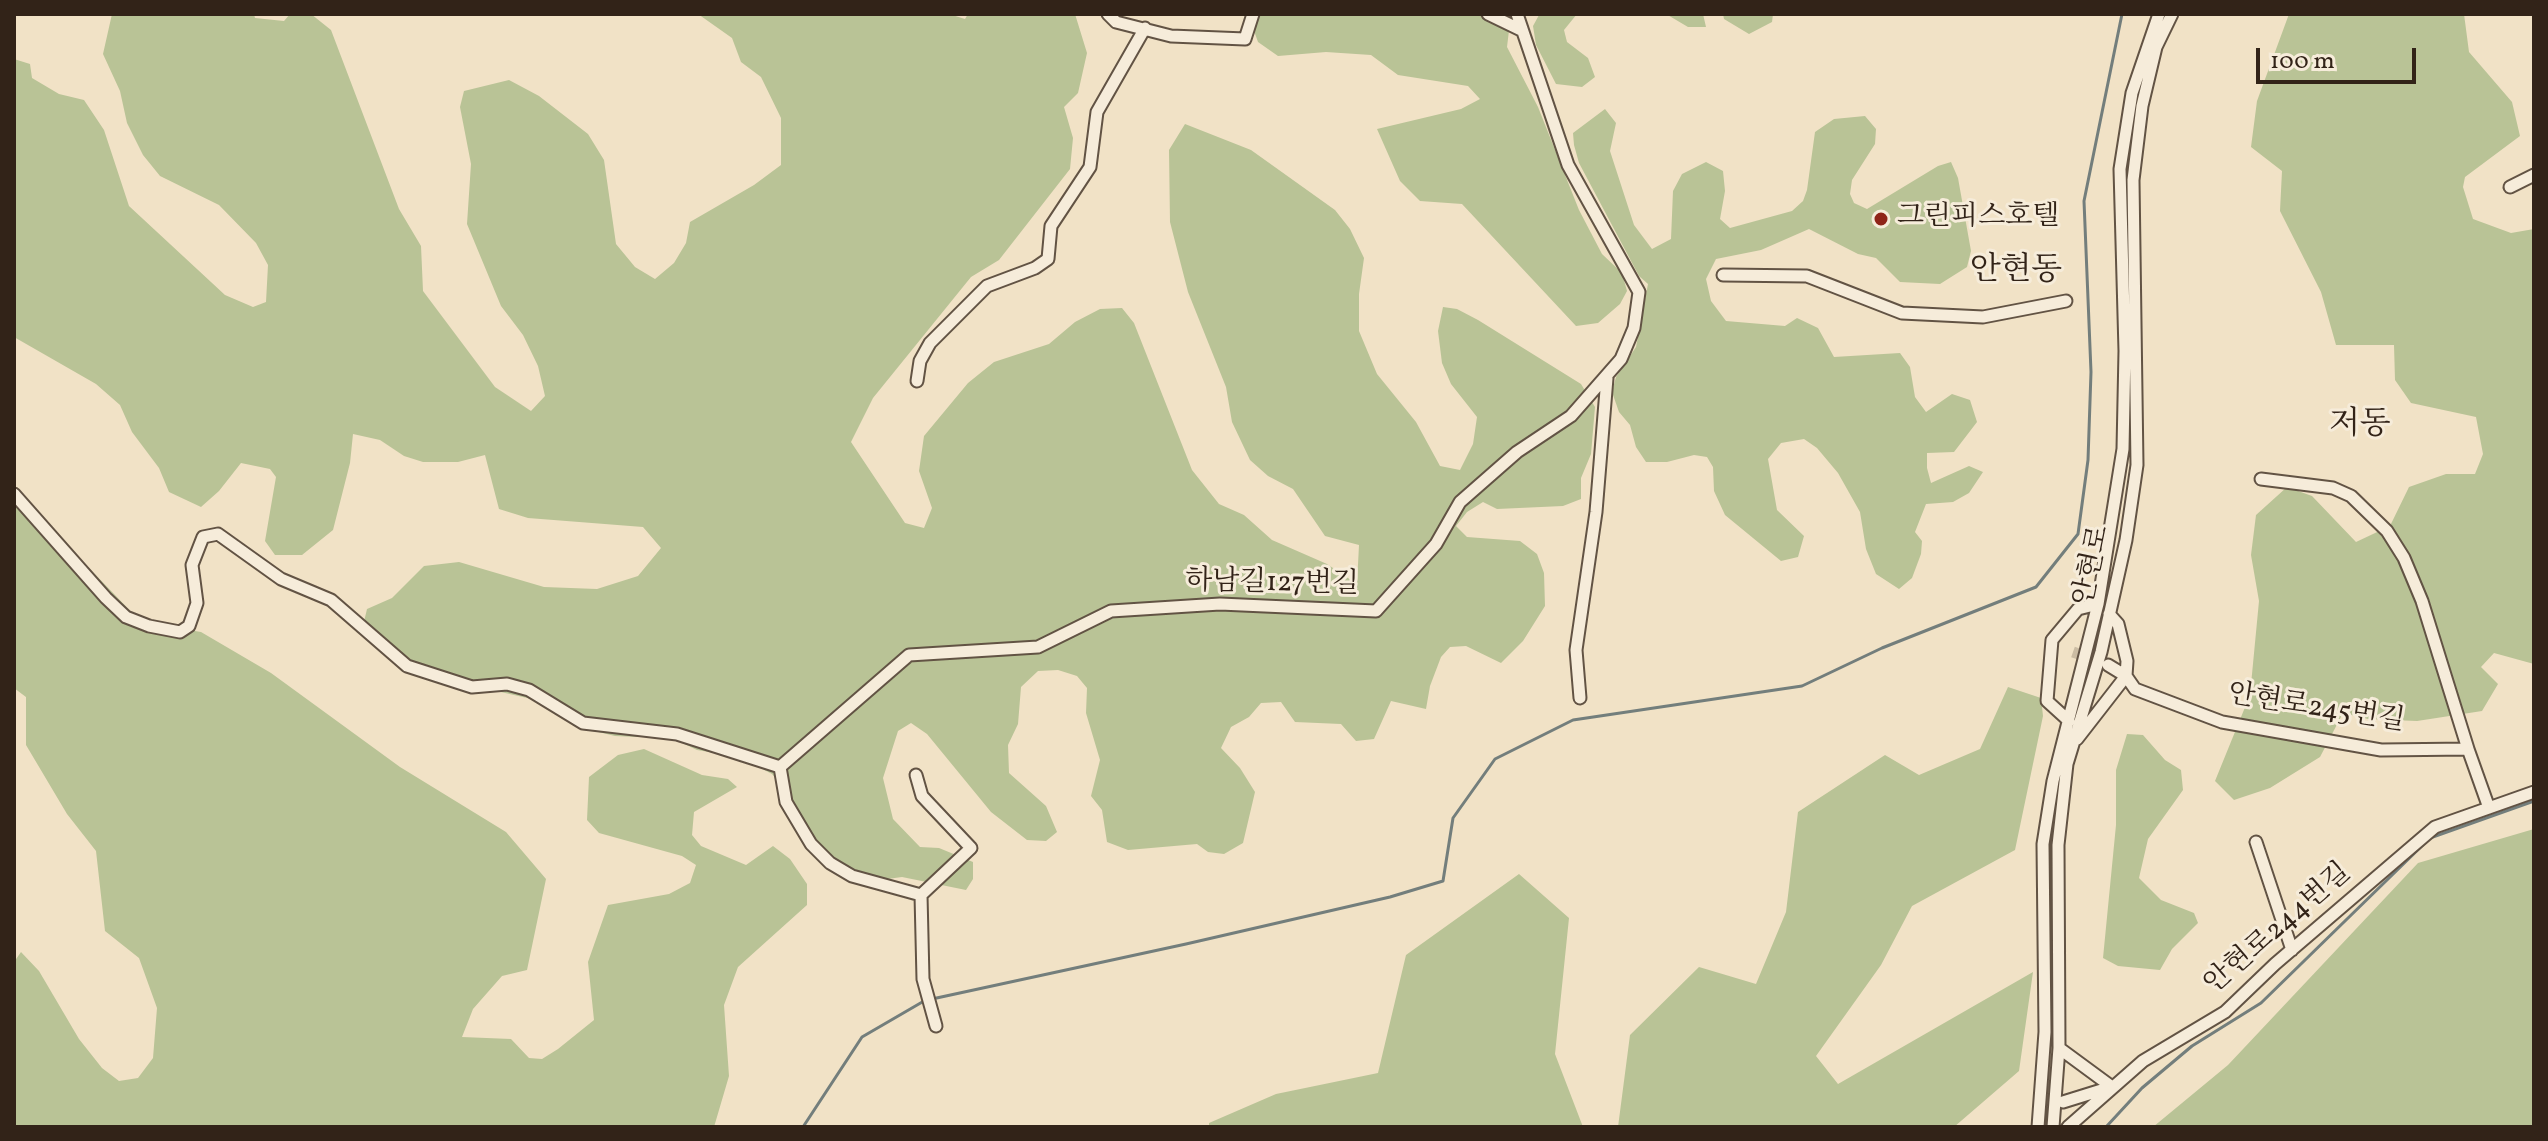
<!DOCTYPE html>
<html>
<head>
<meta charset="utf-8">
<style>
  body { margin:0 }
  #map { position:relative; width:2548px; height:1141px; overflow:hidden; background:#f1e2c6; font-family:Vollkorn,serif }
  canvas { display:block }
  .frame { position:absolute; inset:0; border:16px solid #322318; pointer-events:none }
  .scale { position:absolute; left:2256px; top:48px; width:160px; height:36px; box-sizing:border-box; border:4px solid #322318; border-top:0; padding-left:10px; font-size:24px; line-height:28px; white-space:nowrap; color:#322318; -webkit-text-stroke:6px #f6ecda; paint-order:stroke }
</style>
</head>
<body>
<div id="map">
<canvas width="2548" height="1141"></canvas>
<div class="frame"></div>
<div class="scale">100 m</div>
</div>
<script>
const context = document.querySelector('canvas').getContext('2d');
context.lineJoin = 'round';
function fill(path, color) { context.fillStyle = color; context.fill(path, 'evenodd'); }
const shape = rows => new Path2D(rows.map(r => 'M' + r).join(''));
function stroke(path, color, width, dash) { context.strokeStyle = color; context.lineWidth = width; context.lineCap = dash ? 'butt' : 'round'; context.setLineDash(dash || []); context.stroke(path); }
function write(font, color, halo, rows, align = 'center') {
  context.font = font + ' Vollkorn,"Noto Serif KR",serif'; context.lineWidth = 6; context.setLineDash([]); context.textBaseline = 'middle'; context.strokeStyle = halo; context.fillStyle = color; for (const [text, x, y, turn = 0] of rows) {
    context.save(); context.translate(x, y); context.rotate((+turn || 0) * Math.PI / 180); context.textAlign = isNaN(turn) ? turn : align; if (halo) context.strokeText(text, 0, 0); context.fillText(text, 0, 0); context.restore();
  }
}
fill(shape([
  [112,14,254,14,255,18,284,21,290,14,311,14,331,30,399,209,421,246,423,291,495,387,531,411,545,396,538,366,523,335,501,306,467,224,471,164,460,107,464,91,509,80,539,96,588,134,604,160,616,244,635,267,655,279,674,263,686,243,690,222,754,185,781,165,781,118,761,77,741,62,732,38,698,14,949,14,965,19,968,14,1075,14,1087,53,1078,93,1064,107,1073,138,1070,169,999,260,971,277,873,398,851,442,905,523,924,528,932,508,919,471,924,436,968,383,994,362,1049,344,1075,322,1100,309,1122,308,1134,323,1192,470,1219,504,1244,515,1272,540,1327,564,1357,584,1359,545,1325,536,1293,489,1268,476,1250,460,1232,422,1226,387,1188,292,1170,222,1169,150,1185,124,1251,150,1335,210,1350,229,1364,258,1359,294,1359,331,1377,374,1416,422,1440,466,1460,470,1473,444,1477,417,1451,384,1442,363,1438,331,1443,307,1457,309,1478,320,1581,384,1595,407,1591,454,1581,478,1581,499,1563,506,1497,509,1483,502,1467,512,1456,526,1467,537,1520,541,1537,554,1544,573,1545,606,1523,641,1501,663,1466,646,1450,647,1441,657,1430,686,1426,709,1391,701,1374,739,1356,741,1341,724,1295,722,1281,702,1261,703,1249,717,1231,727,1221,748,1240,768,1255,792,1243,843,1224,854,1208,852,1197,844,1128,850,1107,842,1102,810,1091,796,1100,760,1086,713,1087,688,1077,676,1058,670,1038,671,1021,687,1018,724,1008,745,1009,773,1046,806,1057,832,1046,841,1027,840,991,812,927,734,911,723,898,731,883,778,893,819,920,847,939,848,973,862,973,879,966,890,902,877,858,883,818,849,788,793,772,774,739,757,697,750,657,731,637,737,615,736,582,728,536,700,492,690,460,690,427,679,400,667,379,651,363,626,367,609,392,598,424,566,459,562,544,587,597,589,638,576,661,548,643,527,528,518,499,509,485,455,458,462,423,462,404,456,380,440,353,434,350,463,333,530,302,555,275,555,265,541,276,477,270,469,241,463,219,491,201,507,169,492,159,468,132,432,120,405,96,384,14,337,14,59,30,64,32,78,59,94,84,100,104,130,129,206,225,295,253,307,266,302,268,265,256,243,219,205,160,176,143,155,127,123,120,91,103,54],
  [1248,14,1511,14,1507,47,1538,107,1579,210,1602,254,1622,273,1627,291,1620,304,1598,323,1576,326,1462,204,1420,201,1400,181,1377,129,1461,109,1480,99,1468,86,1398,75,1371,55,1326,52,1278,56,1258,42],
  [1577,14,1564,30,1567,42,1588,58,1595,77,1582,87,1556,84,1536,45,1533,26,1539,15],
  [1666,14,1703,14,1706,27,1688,27],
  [1723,14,1773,14,1772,22,1749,34,1724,19],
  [2289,14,2464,14,2469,52,2512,102,2520,136,2465,177,2463,187,2473,219,2511,233,2534,229,2534,664,2494,653,2481,667,2498,684,2482,711,2417,721,2368,719,2343,713,2320,757,2270,788,2234,800,2215,781,2250,695,2259,601,2251,555,2256,515,2287,487,2312,496,2356,542,2390,526,2409,487,2446,474,2475,474,2483,454,2476,417,2411,403,2395,380,2394,345,2336,345,2321,292,2280,211,2282,171,2251,147,2257,101],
  [1605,109,1616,123,1610,151,1634,225,1652,249,1671,239,1673,191,1682,174,1706,162,1723,171,1725,191,1720,219,1730,228,1792,211,1803,201,1807,190,1815,132,1834,119,1865,116,1876,129,1875,144,1852,180,1850,194,1854,203,1867,209,1938,166,1951,162,1958,178,1971,251,1967,267,1940,284,1900,282,1876,258,1858,254,1809,229,1761,250,1716,259,1706,279,1711,301,1726,321,1785,326,1797,318,1818,328,1834,357,1900,353,1910,367,1915,397,1926,412,1952,394,1970,400,1977,422,1954,452,1927,453,1927,468,1931,483,1969,466,1983,472,1969,493,1953,502,1926,504,1915,532,1922,541,1921,554,1912,578,1899,589,1876,574,1866,549,1860,512,1838,473,1817,448,1804,439,1781,443,1768,459,1777,510,1804,536,1798,557,1781,561,1725,515,1714,491,1713,467,1707,457,1694,455,1667,462,1646,462,1636,447,1630,425,1619,412,1612,392,1616,377,1636,347,1648,284,1639,276,1579,163,1574,145,1573,133],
  [14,490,141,622,201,632,271,673,400,767,506,832,546,879,527,970,502,976,473,1009,462,1037,511,1039,529,1058,542,1059,558,1049,594,1020,588,962,608,905,669,894,690,883,696,865,682,856,599,833,587,820,589,777,618,755,644,749,702,775,728,779,737,787,694,812,692,835,701,846,746,865,773,846,790,859,807,884,807,905,738,967,724,1005,729,1076,714,1127,14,1127,14,962,21,952,39,971,79,1039,102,1068,119,1081,138,1078,153,1058,157,1008,139,958,105,931,96,851,67,814,26,745,26,697,14,688],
  [2008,687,2041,698,2043,716,2015,850,1912,906,1881,965,1816,1056,1838,1084,2033,972,2019,1071,1954,1127,1618,1127,1630,1035,1699,967,1756,984,1786,912,1798,812,1885,755,1919,775,1980,749],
  [2127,734,2143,735,2165,760,2181,770,2183,790,2148,839,2139,878,2161,900,2194,913,2198,923,2172,949,2160,970,2118,966,2103,958,2116,825,2116,770],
  [2534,829,2534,1127,2153,1127,2228,1065,2418,863],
  [1519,874,1569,918,1555,1054,1583,1127,1209,1127,1209,1123,1276,1094,1378,1073,1406,955]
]), '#b9c396');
stroke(shape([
  [932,999,1186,944,1390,897,1443,881,1453,818,1495,759,1573,720,1802,686,1882,648,2036,587,2078,534,2088,460,2091,372,2084,201,2122,14],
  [803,1127,862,1037,924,1001],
  [2106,1127,2142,1088,2192,1046,2261,1003,2430,838,2534,801]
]), '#737e7c', 3);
stroke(shape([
  [2073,652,2093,659]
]), '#cbbca3', 11, [11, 5.5]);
const minor = shape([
  [1108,14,1116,22,1171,36,1245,39,1253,14],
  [1488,14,1521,30],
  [2510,187,2534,175],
  [1723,275,1807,276,1902,313,1983,317,2066,301],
  [917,381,920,361,930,343,987,286,1035,268,1048,259,1051,226,1090,167,1097,112,1145,28],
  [2261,479,2333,488,2351,496,2387,531,2404,558,2422,601,2468,749],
  [14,494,106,598,126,617,149,626,180,632,189,626,197,603,192,565,203,537,218,534,281,579,331,600,407,666,472,687,507,684,529,690,583,723,677,734,780,767],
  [2108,665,2126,676,2135,689,2222,722,2381,750,2468,749,2489,808],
  [1580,698,1576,650,1596,512,1607,378],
  [2069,721,2047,701,2052,640,2078,609,2098,604],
  [2077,739,2126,676,2127,661,2118,624,2109,614],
  [916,775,922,796,971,848,921,895],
  [2256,842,2292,950],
  [936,1026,923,979,921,895,852,876,830,863,811,844,786,802,780,767,909,655,1038,647,1111,611,1220,604,1376,611,1436,544,1460,502,1517,452,1571,416,1621,359,1634,328,1639,292,1568,165,1517,14],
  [2059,1048,2112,1087],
  [2063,1102,2108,1088],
  [2038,1127,2045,1032,2043,844,2053,781,2098,604,2123,449,2125,351,2120,169,2132,93,2159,14],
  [2053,1127,2059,1048,2058,845,2067,764,2101,652,2126,540,2137,465,2133,180,2142,106,2156,47,2172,14],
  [2068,1127,2143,1061,2225,1012,2275,964,2435,827,2534,792]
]);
stroke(minor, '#625344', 15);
stroke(minor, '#f6ecda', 11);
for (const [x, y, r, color] of [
  [1881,219,8,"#8f2418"]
]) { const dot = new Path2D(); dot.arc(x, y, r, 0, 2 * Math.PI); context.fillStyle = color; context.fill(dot); stroke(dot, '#f6ecda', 3); }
write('28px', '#322318', '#f6ecda', [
  ["그린피스호텔",1897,219]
], 'left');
write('28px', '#322318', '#f6ecda', [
  ["안현로",2094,566,-78],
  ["하남길127번길",1272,585,1],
  ["안현로245번길",2316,710,9],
  ["안현로244번길",2279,930,-41]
]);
write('32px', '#322318', '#f6ecda', [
  ["안현동",2016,273],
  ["저동",2360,427]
]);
</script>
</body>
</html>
